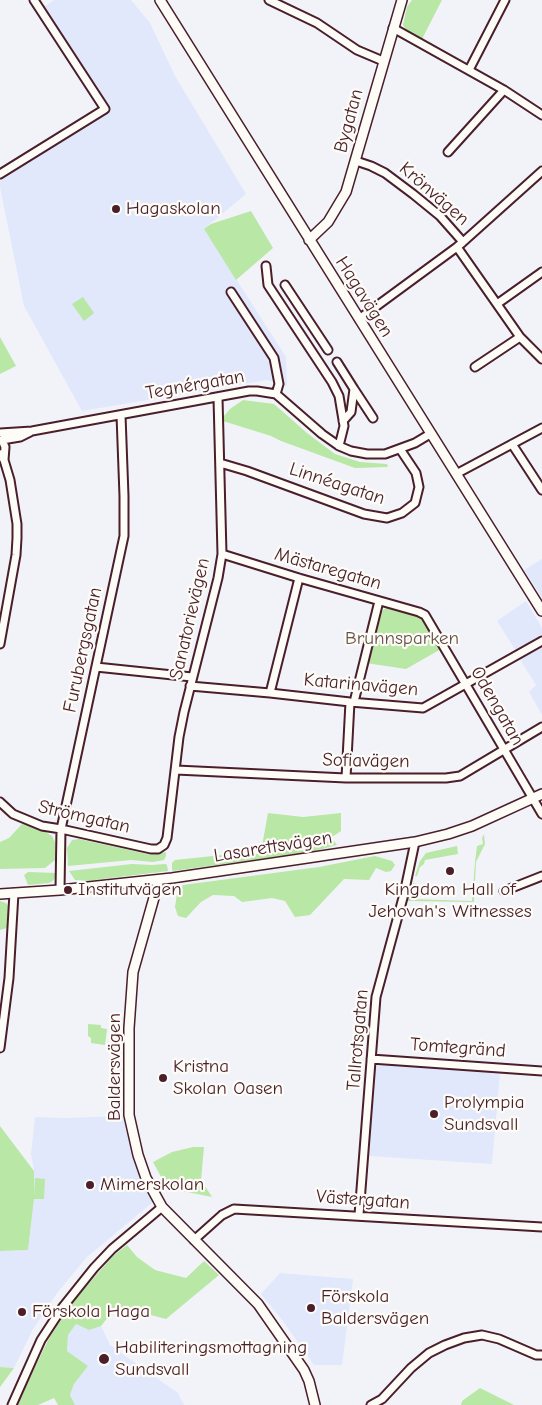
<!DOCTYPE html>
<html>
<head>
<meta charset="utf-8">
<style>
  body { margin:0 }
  canvas { display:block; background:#f1f3f9 }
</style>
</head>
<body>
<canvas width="542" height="1405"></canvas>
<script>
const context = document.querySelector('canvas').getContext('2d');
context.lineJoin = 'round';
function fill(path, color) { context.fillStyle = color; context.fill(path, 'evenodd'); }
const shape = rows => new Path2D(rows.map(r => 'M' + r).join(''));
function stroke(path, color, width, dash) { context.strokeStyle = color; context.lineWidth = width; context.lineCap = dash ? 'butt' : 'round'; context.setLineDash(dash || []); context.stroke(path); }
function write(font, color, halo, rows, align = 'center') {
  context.font = font + ' "Comic Neue",sans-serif'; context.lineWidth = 4.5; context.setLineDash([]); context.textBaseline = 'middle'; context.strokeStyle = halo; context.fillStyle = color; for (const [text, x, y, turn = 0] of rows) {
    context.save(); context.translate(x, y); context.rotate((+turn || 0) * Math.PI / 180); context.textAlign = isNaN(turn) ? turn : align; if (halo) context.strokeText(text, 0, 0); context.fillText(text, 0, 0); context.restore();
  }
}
fill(shape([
  [54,0,131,0,150,23,175,76,246,194,204,229,286,357,287,386,267,380,82,411,24,306,0,187,0,181,110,110,44,7],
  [542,559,542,598,524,570],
  [526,601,542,628,542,635,516,651,497,621],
  [542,645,542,715,529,692,536,685,519,658],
  [381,1064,500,1073,492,1164,369,1156,375,1068],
  [123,1116,129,1140,153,1202,87,1257,57,1293,32,1331,14,1368,0,1367,0,1251,28,1250,34,1200,34,1170,31,1154,35,1117,66,1118],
  [280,1273,353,1279,342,1365,314,1365,283,1321,261,1294],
  [76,1324,89,1330,101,1326,110,1345,178,1393,184,1405,75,1405,70,1395,74,1384,88,1366,67,1351,68,1335]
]), '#e2e8fb');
fill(shape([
  [412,0,442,0,422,39,407,31,403,25,407,7],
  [251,211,273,248,236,280,204,229,211,224],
  [83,297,94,313,84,321,72,304],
  [0,337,16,366,0,374],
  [243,400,274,404,307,433,335,454,360,462,387,464,388,467,355,468,281,441,271,436,223,421,224,416,230,409],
  [386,608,416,614,423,617,441,649,406,669,366,663,380,615,382,611],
  [268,813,303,817,341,813,341,831,332,837,301,843,262,846],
  [22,824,42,830,52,836,55,842,55,860,45,868,0,869,0,842,9,838],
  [484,834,485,844,476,862,474,902,407,901,413,883,417,884,415,885,411,899,472,901,475,862,477,846,483,844,482,838],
  [79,839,152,855,166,852,166,856,164,860,153,862,131,860,68,866,67,848,72,840],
  [334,841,337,845,311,852,173,871,172,869,172,863,175,860,232,854,256,854],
  [457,846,458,854,425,860,424,864,420,867,417,876,415,876,420,861,426,853],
  [375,856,392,861,395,865,391,871,386,872,376,868,369,880,344,879,310,915,295,917,285,901,272,898,242,902,234,896,213,895,201,902,186,918,178,916,175,907,177,894,183,885,319,867],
  [132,864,152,865,165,864,167,865,168,871,86,881,75,880,69,871],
  [28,872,57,873,54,880,49,883,28,885,24,875],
  [0,901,6,903,9,907,10,923,7,928,0,930],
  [88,1024,101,1025,101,1028,107,1029,105,1045,91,1043,91,1038,88,1036],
  [0,1126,34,1171,34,1196,35,1178,45,1179,44,1199,34,1199,28,1250,0,1251],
  [193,1147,204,1147,201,1180,212,1197,167,1188,153,1162,172,1152],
  [127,1245,137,1257,155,1270,186,1278,204,1261,219,1275,166,1319,131,1310,115,1308,101,1326,89,1330,76,1324,68,1335,67,1351,88,1366,74,1384,70,1395,75,1405,58,1405,54,1398,38,1405,17,1405,50,1336,71,1304,113,1256],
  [0,1367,14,1368,0,1387],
  [480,1388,514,1405,461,1405,462,1401]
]), '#b9e7a5');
const street = shape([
  [269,0,317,23,357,50,383,61],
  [393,28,504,90,542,115],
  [469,70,505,0],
  [448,152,504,90],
  [356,161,371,166,385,173,413,194,440,216,463,242,457,247,520,337,542,359],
  [0,174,105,109,34,0],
  [463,242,542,171],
  [266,266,268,285,332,382,339,396,344,426,339,446],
  [285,285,328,350],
  [231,292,274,358,279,384,276,394],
  [497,304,542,272],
  [359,319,457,247],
  [337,362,354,389,351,412,343,421],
  [475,367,520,337],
  [354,389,373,418],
  [0,433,32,431,249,391,257,391,276,394,322,434,339,446,351,451,367,454,385,454,415,443,430,434],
  [512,444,542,490],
  [0,454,4,460,10,480,17,524,17,538,16,555,0,644],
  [4,460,5,447,2,440,20,437,30,432],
  [220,463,247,471,364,514,387,518,402,513,415,503,419,487,416,473,400,449],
  [456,474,542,428],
  [222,554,299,578,419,612,425,615,542,814],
  [96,667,192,677],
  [190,686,270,693,350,702,423,708,542,641],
  [270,693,299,578],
  [354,702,379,601],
  [176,770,346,778,446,778,460,776,542,727],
  [346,778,350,702],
  [0,802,13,814,42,826,61,829,151,849,158,849,164,845,167,838,179,737,184,712,218,578,222,554,218,398],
  [60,890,61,829,124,536,124,496,121,415],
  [504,891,542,876],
  [0,1048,9,978,14,893],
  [371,1059,542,1071],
  [359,1215,376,997,404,894,415,842],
  [194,1240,222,1215,234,1209,542,1227],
  [12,1405,41,1340,62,1308,94,1268,112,1249,162,1207],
  [371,1405,382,1399,411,1368,429,1353,445,1345,464,1338,482,1335,499,1339,536,1355,542,1355]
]);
const secondary = shape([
  [160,0,542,611],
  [309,240,328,222,346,192,402,0],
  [159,880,133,972,129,1028,129,1115,138,1155,146,1178,162,1207,258,1304,304,1370,309,1381,315,1405],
  [0,894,60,890,172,878,415,842,448,834,472,826,542,794]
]);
stroke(street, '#4a1f2b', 11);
stroke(secondary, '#4a1f2b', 12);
stroke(street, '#fdfcf7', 7);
stroke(secondary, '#fdfcf7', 9);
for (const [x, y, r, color] of [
  [116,209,5,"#4a1f2b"],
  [450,871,5,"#4a1f2b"],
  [68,890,5,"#4a1f2b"],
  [163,1078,5,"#4a1f2b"],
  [434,1114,5,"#4a1f2b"],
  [90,1185,5,"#4a1f2b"],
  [311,1308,5,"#4a1f2b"],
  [22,1312,5,"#4a1f2b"],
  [104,1359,6,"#4a1f2b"]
]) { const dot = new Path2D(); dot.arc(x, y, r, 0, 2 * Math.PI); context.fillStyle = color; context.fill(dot); stroke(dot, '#fdfcf7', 2); }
write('19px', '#4a1f2b', '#fdfcf7', [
  ["Bygatan",349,121,-75],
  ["Krönvägen",434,194,41],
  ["Hagavägen",364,297,58],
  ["Tegnérgatan",195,385,-10],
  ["Linnéagatan",337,484,18],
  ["Mästaregatan",328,569,16],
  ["Sanatorievägen",190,619,-77],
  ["Furubergsgatan",83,650,-78],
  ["Katarinavägen",361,685,5],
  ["Odengatan",497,706,60],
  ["Sofiavägen",366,761,1],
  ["Strömgatan",84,817,13],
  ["Lasarettsvägen",273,847,-9],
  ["Tallrotsgatan",358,1040,-85],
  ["Tomtegränd",458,1048,4],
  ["Baldersvägen",115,1067,-90],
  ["Västergatan",363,1200,4]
]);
write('19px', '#4a1f2b', '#fdfcf7', [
  ["Hagaskolan",126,209],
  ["Institutvägen",78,890],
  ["Kingdom Hall of",450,890,"center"],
  ["Jehovah's Witnesses",450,912,"center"],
  ["Kristna",173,1067],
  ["Skolan Oasen",173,1089],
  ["Prolympia",444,1103],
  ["Sundsvall",444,1125],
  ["Mimerskolan",100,1185],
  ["Förskola",321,1297],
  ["Baldersvägen",321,1319],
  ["Förskola Haga",32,1312],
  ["Habiliteringsmottagning",115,1348],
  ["Sundsvall",115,1370]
], 'left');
write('19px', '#66514a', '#fdfcf7', [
  ["Brunnsparken",402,639]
]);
</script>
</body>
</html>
